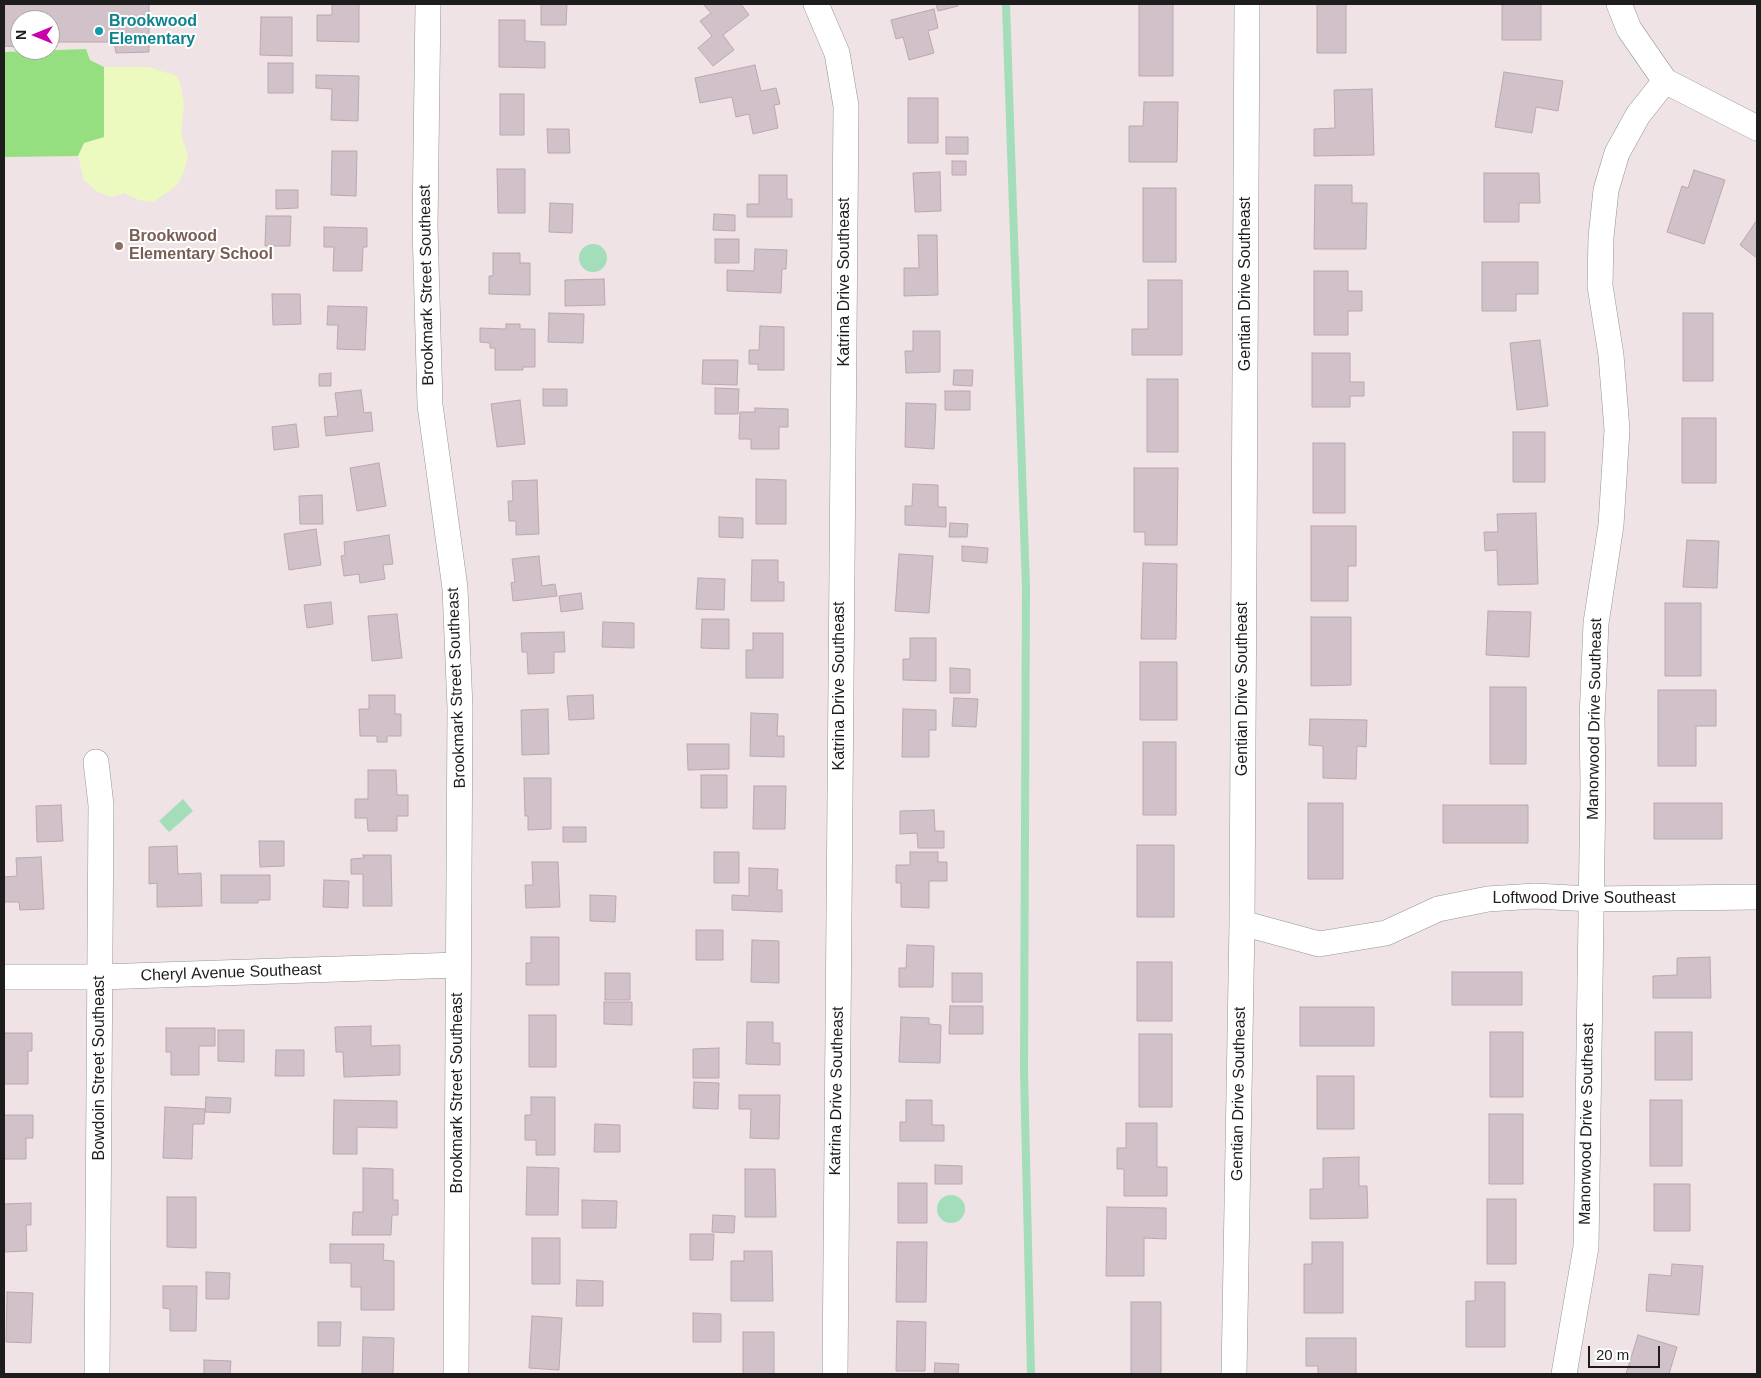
<!DOCTYPE html>
<html>
<head>
<meta charset="utf-8">
<style>
  body { margin:0 }
  #map { position:relative; width:1761px; height:1378px; overflow:hidden; background:#efe3e5; font-family:Helvetica,sans-serif }
  canvas { display:block }
  .frame { position:absolute; inset:0; border:5px solid #1d1d1d; pointer-events:none }
  .north { position:absolute; left:10px; top:10px; width:50px; height:50px; box-sizing:border-box; background:#fff; border:1px solid #a5a5a5; border-radius:50%; rotate:270deg; font-size:14px; font-weight:700; line-height:20px; text-align:center; color:#1d1d1d }
  .north::after { content:''; display:block; margin:auto; width:18px; height:22px; background:#cb00ab; clip-path:polygon(50% 0,100% 100%,50% 72%,0 100%) }
  .scale { position:absolute; left:1588px; top:1346px; width:72px; height:22px; box-sizing:border-box; border:2px solid #1d1d1d; border-top:0; padding-left:6px; font-size:15px; line-height:18px; white-space:nowrap; color:#1d1d1d; -webkit-text-stroke:4px #fff; paint-order:stroke }
</style>
</head>
<body>
<div id="map">
<canvas width="1761" height="1378"></canvas>
<div class="frame"></div>
<div class="north">N</div>
<div class="scale">20 m</div>
</div>
<script>
const context = document.querySelector('canvas').getContext('2d');
context.lineJoin = 'round';
function fill(path, color) { context.fillStyle = color; context.fill(path, 'evenodd'); }
const shape = rows => new Path2D(rows.map(r => 'M' + r).join(''));
function stroke(path, color, width, dash) { context.strokeStyle = color; context.lineWidth = width; context.lineCap = dash ? 'butt' : 'round'; context.setLineDash(dash || []); context.stroke(path); }
function write(font, color, halo, rows, align = 'center') {
  context.font = font + ' Helvetica,sans-serif'; context.lineWidth = 4; context.setLineDash([]); context.textBaseline = 'middle'; context.strokeStyle = halo; context.fillStyle = color; for (const [text, x, y, turn = 0] of rows) {
    context.save(); context.translate(x, y); context.rotate((+turn || 0) * Math.PI / 180); context.textAlign = isNaN(turn) ? turn : align; if (halo) context.strokeText(text, 0, 0); context.fillText(text, 0, 0); context.restore();
  }
}
fill(shape([
  [104,67,148,67,177,76,181,86,184,104,181,135,188,156,183,174,176,186,153,202,139,200,124,193,112,197,98,192,84,180,78,156,84,143,104,137]
]), '#ecfabf');
fill(shape([
  [86,49,90,60,104,67,104,137,84,143,78,156,4,157,4,52]
]), '#96df80');
fill(shape([
  '579 258a14 14 0 1 1 28 0a14 14 0 1 1-28 0Z',
  [183,799,193,811,169,832,159,821],
  '937 1209a14 14 0 1 1 28 0a14 14 0 1 1-28 0Z'
]), '#a3ddb9');
stroke(shape([
  [1006,4,1026,587,1024,1071,1031,1374]
]), '#a3ddb9', 8);
const building = shape([
  [4,4,149,4,149,52,116,53,114,42,50,42,50,20,20,20,18,47,4,46,4,4],
  [332,4,359,4,359,42,317,41,317,15,332,15,332,4],
  [541,4,567,4,566,25,541,25,541,4],
  [703,4,741,4,749,15,723,35,734,50,713,66,698,48,712,36,700,21,711,13,703,4],
  [936,4,957,4,958,6,938,11,936,4],
  [1139,4,1173,4,1173,76,1139,76,1139,4],
  [1317,4,1346,4,1346,53,1317,53,1317,4],
  [1514,4,1541,4,1541,40,1502,40,1502,5,1514,4],
  [934,9,938,28,928,31,934,53,909,60,903,37,896,39,891,20,934,9],
  [261,17,292,17,292,56,260,55,261,17],
  [499,20,525,20,525,41,545,42,545,68,499,67,499,20],
  [268,63,293,63,293,93,268,93,268,63],
  [755,65,761,91,776,88,780,104,774,105,778,128,753,134,749,114,736,117,732,97,700,103,695,78,755,65],
  [1504,72,1563,81,1558,111,1536,107,1532,133,1495,127,1504,72],
  [316,75,359,76,358,121,331,120,332,89,316,88,316,75],
  [1372,89,1374,155,1314,156,1314,129,1335,128,1334,90,1372,89],
  [500,94,524,94,524,135,500,135,500,94],
  [908,98,938,98,938,143,908,143,908,98],
  [1144,102,1178,102,1177,162,1129,162,1129,126,1143,126,1144,102],
  [547,129,569,129,570,153,548,153,547,129],
  [946,137,968,137,968,154,946,154,946,137],
  [332,151,357,151,356,196,331,195,332,151],
  [952,161,966,161,966,175,952,175,952,161],
  [497,169,525,169,525,213,498,213,497,169],
  [1694,170,1725,180,1704,244,1667,232,1682,186,1688,188,1694,170],
  [940,172,941,211,915,212,913,173,940,172],
  [1484,173,1539,173,1540,203,1519,203,1519,222,1484,222,1484,173],
  [759,175,787,175,787,199,792,199,792,217,747,217,747,204,759,204,759,175],
  [1315,185,1352,185,1352,203,1367,203,1366,249,1314,249,1315,185],
  [1143,188,1176,188,1176,262,1143,262,1143,188],
  [276,190,298,190,298,208,276,209,276,190],
  [550,203,573,204,572,233,549,232,550,203],
  [714,214,735,215,735,231,713,230,714,214],
  [266,216,291,216,290,246,265,246,266,216],
  [1757,220,1757,258,1740,245,1757,220],
  [324,227,367,228,367,247,363,247,362,271,333,271,334,247,324,247,324,227],
  [918,235,937,235,938,295,904,296,904,268,919,268,918,235],
  [715,239,739,239,739,263,715,263,715,239],
  [755,249,787,250,786,269,782,269,781,293,727,291,727,270,754,271,755,249],
  [493,253,520,253,520,263,530,263,530,295,489,294,489,276,493,276,493,253],
  [1482,262,1538,262,1538,294,1516,294,1516,311,1482,311,1482,262],
  [1314,271,1348,271,1348,291,1362,291,1362,311,1348,311,1348,335,1314,335,1314,271],
  [604,279,605,305,565,306,565,280,604,279],
  [1148,280,1182,280,1182,355,1132,355,1132,329,1148,329,1148,280],
  [272,294,300,294,301,324,273,325,272,294],
  [328,306,367,307,365,350,337,349,338,325,327,325,328,306],
  [549,313,584,314,583,343,548,342,549,313],
  [1683,313,1713,313,1713,381,1683,381,1683,313],
  [506,324,520,324,520,329,535,329,535,367,523,367,523,370,495,370,495,348,490,348,490,343,480,342,480,328,506,329,506,324],
  [760,326,784,327,784,370,758,370,758,364,749,364,749,350,759,350,760,326],
  [913,331,940,331,940,372,906,373,905,351,913,351,913,331],
  [1540,340,1548,406,1517,410,1510,343,1540,340],
  [1312,353,1350,353,1350,382,1364,382,1364,396,1350,396,1350,407,1312,407,1312,353],
  [703,360,738,360,737,385,702,384,703,360],
  [954,370,973,370,972,386,953,385,954,370],
  [331,373,331,386,319,386,319,374,331,373],
  [1147,379,1178,379,1178,452,1147,452,1147,379],
  [715,388,739,389,738,414,715,414,715,388],
  [543,389,567,389,567,406,543,406,543,389],
  [361,390,364,413,371,412,373,431,326,436,324,417,338,416,335,393,361,390],
  [945,391,970,391,970,410,945,410,945,391],
  [520,400,525,444,497,447,491,404,520,400],
  [906,403,936,404,934,449,905,447,906,403],
  [755,408,788,409,788,427,779,427,779,449,751,449,751,439,739,439,740,412,755,412,755,408],
  [1682,418,1716,418,1716,483,1682,483,1682,418],
  [296,424,299,447,274,450,272,427,296,424],
  [1513,432,1545,432,1545,482,1513,482,1513,432],
  [1313,443,1345,443,1345,513,1313,513,1313,443],
  [379,463,386,506,357,511,350,468,379,463],
  [1134,468,1178,468,1177,545,1145,545,1145,532,1134,532,1134,468],
  [756,479,786,480,786,524,756,524,756,479],
  [537,480,539,534,516,535,516,521,509,521,508,501,513,501,512,481,537,480],
  [913,484,938,485,938,507,946,507,946,527,905,525,905,506,912,506,913,484],
  [322,495,323,524,300,524,299,496,322,495],
  [1536,513,1538,584,1498,585,1497,550,1485,551,1484,532,1498,532,1497,514,1536,513],
  [719,517,743,518,743,538,719,537,719,517],
  [950,523,968,524,967,537,949,537,950,523],
  [1311,526,1356,526,1356,566,1348,566,1348,601,1311,601,1311,526],
  [316,529,321,565,289,570,284,534,316,529],
  [389,535,393,564,383,565,385,579,360,583,359,574,344,576,341,556,345,555,344,542,389,535],
  [1687,540,1719,541,1717,588,1683,587,1687,540],
  [962,546,988,548,987,563,962,561,962,546],
  [899,554,933,556,929,613,895,611,899,554],
  [539,556,542,586,555,584,557,596,513,601,511,583,515,582,512,559,539,556],
  [752,560,778,560,778,582,784,582,784,601,751,601,752,560],
  [1143,563,1177,564,1176,639,1141,639,1143,563],
  [698,578,725,579,724,610,696,609,698,578],
  [581,593,583,609,561,612,559,596,581,593],
  [331,602,333,624,307,628,304,605,331,602],
  [1665,603,1701,603,1701,676,1665,676,1665,603],
  [1488,611,1531,612,1529,657,1486,655,1488,611],
  [397,614,402,658,372,661,368,616,397,614],
  [1311,617,1351,617,1351,685,1311,686,1311,617],
  [702,619,729,619,729,649,701,648,702,619],
  [603,622,634,623,634,648,602,647,603,622],
  [564,632,565,652,554,652,554,673,528,674,527,652,522,652,521,633,564,632],
  [753,633,783,633,783,678,746,678,746,650,753,650,753,633],
  [910,638,936,638,936,681,903,680,903,659,910,659,910,638],
  [1140,662,1177,662,1177,720,1140,720,1140,662],
  [950,668,970,669,970,693,950,693,950,668],
  [1490,687,1526,687,1526,764,1490,764,1490,687],
  [1658,690,1716,690,1716,726,1696,726,1696,766,1658,766,1658,690],
  [369,695,395,695,395,714,401,714,401,736,387,736,387,742,377,742,377,736,360,736,359,709,369,709,369,695],
  [593,695,594,719,569,720,567,696,593,695],
  [954,698,978,699,976,727,952,726,954,698],
  [548,709,549,754,522,755,521,710,548,709],
  [903,709,936,710,936,730,929,730,929,757,902,757,903,709],
  [751,713,778,714,777,736,784,736,784,757,750,756,751,713],
  [1310,719,1367,720,1366,747,1357,746,1356,779,1323,778,1323,746,1309,745,1310,719],
  [1143,742,1176,742,1176,815,1143,815,1143,742],
  [687,744,729,744,729,769,688,770,687,744],
  [368,770,396,770,397,795,408,795,408,816,397,816,397,831,368,831,367,818,355,818,355,799,368,799,368,770],
  [701,775,727,775,727,808,701,808,701,775],
  [524,778,551,778,551,829,528,830,528,816,525,816,524,778],
  [754,786,786,786,785,829,753,829,754,786],
  [1308,803,1343,803,1343,879,1308,879,1308,803],
  [1654,803,1722,803,1722,839,1654,839,1654,803],
  [61,805,63,841,37,842,36,806,61,805],
  [1443,805,1528,805,1528,843,1443,843,1443,805],
  [934,810,935,831,944,831,944,848,918,848,917,833,900,834,900,811,934,810],
  [563,827,586,827,586,842,563,842,563,827],
  [259,841,284,841,284,866,260,867,259,841],
  [1137,845,1174,845,1174,917,1137,917,1137,845],
  [177,846,178,874,201,873,202,906,157,907,157,883,149,884,149,847,177,846],
  [714,852,739,852,739,883,714,883,714,852],
  [910,852,938,852,938,862,947,862,947,881,929,881,929,908,901,907,901,883,896,883,896,865,910,865,910,852],
  [363,855,391,855,392,906,363,906,363,874,351,874,351,859,364,858,363,855],
  [41,857,44,909,20,910,19,902,4,902,4,877,17,876,16,858,41,857],
  [532,862,558,862,560,907,526,908,525,885,533,885,532,862],
  [749,868,778,869,777,890,782,890,782,912,732,910,732,895,749,896,749,868],
  [221,875,270,875,270,900,258,900,258,903,221,903,221,875],
  [324,880,349,881,348,908,323,907,324,880],
  [590,895,616,896,615,922,590,921,590,895],
  [696,930,723,930,723,960,696,960,696,930],
  [531,937,559,937,559,985,526,985,526,963,531,963,531,937],
  [752,940,779,941,779,983,751,982,752,940],
  [907,945,934,946,933,987,899,987,899,968,906,968,907,945],
  [1710,957,1711,998,1653,998,1653,976,1677,975,1677,958,1710,957],
  [1137,962,1172,962,1172,1021,1137,1021,1137,962],
  [1452,972,1522,972,1522,1005,1452,1005,1452,972],
  [605,973,630,973,630,1000,605,1000,605,973],
  [952,973,982,973,982,1002,952,1002,952,973],
  [604,1002,632,1002,632,1025,604,1024,604,1002],
  [950,1006,983,1006,983,1034,949,1034,950,1006],
  [1300,1007,1374,1007,1374,1046,1300,1046,1300,1007],
  [529,1015,556,1015,556,1067,529,1067,529,1015],
  [901,1017,929,1018,929,1024,941,1025,940,1063,899,1062,901,1017],
  [747,1022,773,1022,773,1043,780,1043,780,1065,746,1064,747,1022],
  [371,1026,371,1046,400,1045,400,1075,344,1077,343,1052,336,1052,335,1027,371,1026],
  [166,1028,215,1028,215,1046,199,1046,199,1075,171,1075,171,1052,166,1052,166,1028],
  [218,1030,244,1030,244,1062,218,1061,218,1030],
  [1490,1032,1523,1032,1523,1097,1490,1097,1490,1032],
  [1655,1032,1692,1032,1692,1080,1655,1080,1655,1032],
  [4,1033,32,1033,32,1051,28,1051,28,1084,4,1084,4,1033],
  [1139,1034,1172,1034,1172,1107,1139,1107,1139,1034],
  [719,1048,719,1078,693,1078,693,1049,719,1048],
  [276,1050,304,1050,304,1076,275,1076,276,1050],
  [1317,1076,1354,1076,1354,1129,1317,1129,1317,1076],
  [694,1082,719,1083,718,1109,693,1108,694,1082],
  [739,1095,780,1095,779,1139,750,1138,751,1109,739,1109,739,1095],
  [206,1097,231,1098,230,1113,205,1112,206,1097],
  [531,1097,555,1097,555,1155,536,1155,536,1140,525,1140,525,1115,531,1115,531,1097],
  [334,1100,397,1101,397,1128,357,1127,357,1154,333,1154,334,1100],
  [906,1100,932,1100,932,1125,944,1125,944,1141,900,1141,900,1122,906,1122,906,1100],
  [1650,1100,1682,1100,1682,1166,1650,1166,1650,1100],
  [165,1107,205,1109,204,1124,193,1124,192,1159,163,1158,165,1107],
  [1489,1114,1523,1114,1523,1184,1489,1184,1489,1114],
  [4,1115,33,1115,33,1138,26,1138,26,1159,4,1159,4,1115],
  [1126,1123,1157,1123,1157,1167,1167,1167,1167,1196,1124,1196,1124,1169,1117,1169,1117,1148,1126,1148,1126,1123],
  [595,1124,620,1125,620,1152,594,1152,595,1124],
  [1359,1157,1359,1186,1367,1186,1368,1218,1310,1219,1310,1189,1323,1189,1323,1158,1359,1157],
  [935,1165,962,1166,962,1184,935,1184,935,1165],
  [527,1167,559,1168,558,1215,526,1215,527,1167],
  [363,1168,393,1169,393,1200,398,1200,398,1215,392,1215,391,1235,352,1235,353,1212,363,1212,363,1168],
  [745,1169,775,1169,776,1217,745,1217,745,1169],
  [898,1183,927,1183,927,1223,898,1223,898,1183],
  [1654,1184,1690,1184,1690,1231,1654,1231,1654,1184],
  [167,1197,196,1197,196,1248,167,1247,167,1197],
  [1487,1199,1516,1199,1516,1264,1487,1264,1487,1199],
  [582,1200,617,1201,616,1228,582,1228,582,1200],
  [31,1203,31,1225,26,1225,27,1251,4,1252,4,1204,31,1203],
  [1107,1207,1166,1208,1166,1239,1144,1238,1144,1276,1106,1276,1107,1207],
  [713,1215,735,1216,734,1233,712,1232,713,1215],
  [690,1234,714,1234,713,1260,690,1260,690,1234],
  [532,1238,560,1238,560,1284,532,1284,532,1238],
  [897,1242,927,1242,926,1302,896,1302,897,1242],
  [1312,1242,1343,1242,1343,1313,1304,1313,1304,1264,1312,1264,1312,1242],
  [330,1244,384,1244,383,1260,394,1261,394,1310,361,1310,361,1287,351,1287,351,1263,330,1263,330,1244],
  [744,1251,772,1251,773,1301,731,1301,731,1261,744,1261,744,1251],
  [1672,1264,1703,1266,1699,1315,1646,1311,1649,1274,1671,1276,1672,1264],
  [206,1272,230,1273,229,1299,206,1299,206,1272],
  [577,1280,603,1281,603,1306,576,1306,577,1280],
  [1475,1282,1505,1282,1505,1347,1466,1347,1466,1301,1475,1301,1475,1282],
  [163,1286,197,1286,196,1331,170,1331,170,1309,163,1308,163,1286],
  [7,1292,33,1293,31,1343,6,1342,7,1292],
  [1131,1302,1161,1302,1161,1374,1131,1374,1131,1302],
  [693,1313,721,1314,721,1342,693,1342,693,1313],
  [532,1316,562,1318,559,1370,529,1368,532,1316],
  [897,1321,926,1322,925,1371,896,1371,897,1321],
  [318,1322,341,1322,340,1346,318,1346,318,1322],
  [743,1332,774,1332,774,1374,743,1374,743,1332],
  [1638,1335,1677,1347,1669,1374,1626,1374,1638,1335],
  [363,1337,394,1338,393,1374,362,1374,363,1337],
  [1306,1338,1356,1338,1356,1374,1318,1374,1318,1366,1306,1366,1306,1338],
  [204,1360,231,1361,230,1374,204,1374,204,1360],
  [935,1363,959,1364,958,1374,934,1374,935,1363]
]);
fill(building, '#d1c1c8');
stroke(building, '#c0a5b0', 1);
const minor = shape([
  [428,4,425,226,430,405,455,588,460,708,456,1374],
  [816,4,837,53,846,106,835,1374],
  [1619,4,1629,29,1665,81,1757,128],
  [96,762,101,805,97,1374],
  [1242,923,1319,944,1386,933,1438,909,1488,899,1535,896,1591,899,1757,897],
  [4,977,100,977,458,965],
  [1234,1374,1242,923,1247,4],
  [1564,1374,1586,1247,1593,785,1592,719,1596,623,1611,525,1617,430,1611,355,1600,286,1601,237,1606,190,1617,153,1638,115,1665,81]
]);
stroke(minor, '#949494', 26);
stroke(minor, '#fff', 25);
for (const [x, y, r, color] of [
  [99,31,5,"#0f9aa8"],
  [119,246,5,"#8d6e63"]
]) { const dot = new Path2D(); dot.arc(x, y, r, 0, 2 * Math.PI); context.fillStyle = color; context.fill(dot); stroke(dot, '#fff', 2); }
write('bold 16px', '#0d838f', '#fff', [
  ["Brookwood",109,22],
  ["Elementary",109,40]
], 'left');
write('bold 16px', '#785e54', '#fff', [
  ["Brookwood",129,237],
  ["Elementary School",129,255]
], 'left');
write('16px', '#1d1d1d', '#fff', [
  ["Katrina Drive Southeast",845,282,-90],
  ["Gentian Drive Southeast",1246,284,-90],
  ["Brookmark Street Southeast",427,285,-91],
  ["Katrina Drive Southeast",840,686,-90],
  ["Brookmark Street Southeast",457,688,-92],
  ["Gentian Drive Southeast",1243,689,-90],
  ["Manorwood Drive Southeast",1595,719,-89],
  ["Loftwood Drive Southeast",1584,899],
  ["Cheryl Avenue Southeast",231,973,-2],
  ["Bowdoin Street Southeast",100,1068,-90],
  ["Katrina Drive Southeast",837,1091,-89],
  ["Brookmark Street Southeast",458,1093,-90],
  ["Gentian Drive Southeast",1239,1094,-89],
  ["Manorwood Drive Southeast",1587,1124,-89]
]);
</script>
</body>
</html>
